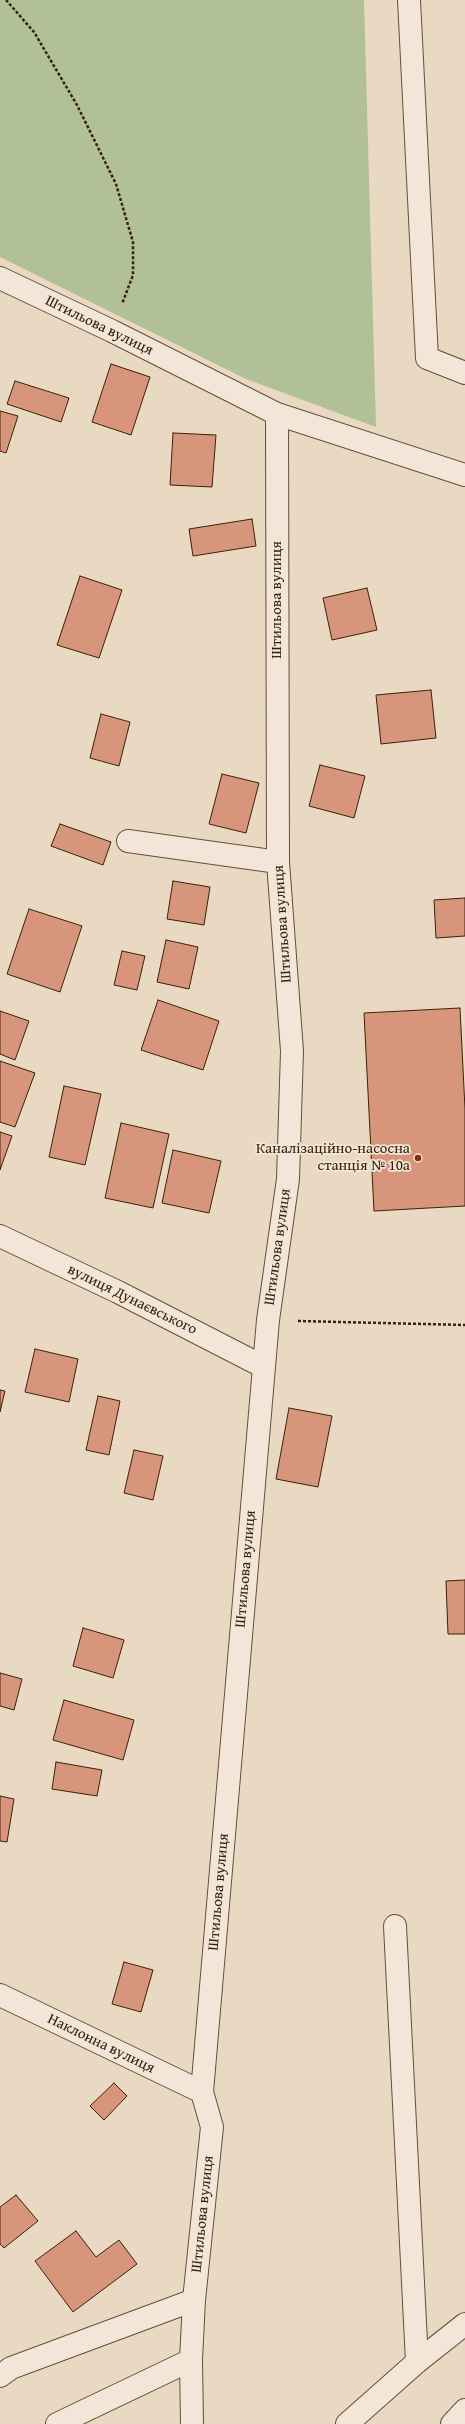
<!DOCTYPE html>
<html>
<head>
<meta charset="utf-8">
<style>
  body { margin:0 }
  canvas { display:block; background:#ead9c2 }
</style>
</head>
<body>
<canvas width="465" height="2424"></canvas>
<script>
const context = document.querySelector('canvas').getContext('2d');
context.lineJoin = 'round';
function fill(path, color) { context.fillStyle = color; context.fill(path, 'evenodd'); }
const shape = rows => new Path2D(rows.map(r => 'M' + r).join(''));
function stroke(path, color, width, dash) { context.strokeStyle = color; context.lineWidth = width; context.lineCap = dash ? 'butt' : 'round'; context.setLineDash(dash || []); context.stroke(path); }
function write(font, color, halo, rows, align = 'center') {
  context.font = font + ' "Gentium Book Plus",serif'; context.lineWidth = 3.5; context.setLineDash([]); context.textBaseline = 'middle'; context.strokeStyle = halo; context.fillStyle = color; for (const [text, x, y, turn = 0] of rows) {
    context.save(); context.translate(x, y); context.rotate((+turn || 0) * Math.PI / 180); context.textAlign = isNaN(turn) ? turn : align; if (halo) context.strokeText(text, 0, 0); context.fillText(text, 0, 0); context.restore();
  }
}
fill(shape([
  [0,0,364,0,376,427,246,379,0,257]
]), '#b1c097');
const building = shape([
  [111,364,150,377,131,435,92,422,111,364],
  [15,381,69,398,61,422,7,404,15,381],
  [0,411,18,416,6,453,0,451,0,411],
  [173,433,216,435,212,487,170,485,173,433],
  [252,519,256,546,193,556,189,529,252,519],
  [80,576,122,590,99,658,57,645,80,576],
  [367,588,377,630,332,640,323,598,367,588],
  [431,690,436,738,381,744,376,695,431,690],
  [101,714,130,722,119,766,90,758,101,714],
  [320,765,365,776,354,818,309,806,320,765],
  [222,774,259,783,246,833,209,824,222,774],
  [60,824,111,842,103,865,51,846,60,824],
  [173,881,210,887,204,925,167,919,173,881],
  [465,898,465,936,436,938,434,900,465,898],
  [29,909,82,926,60,992,7,974,29,909],
  [166,940,198,947,189,989,157,982,166,940],
  [122,951,145,956,137,990,114,985,122,951],
  [158,1000,219,1021,203,1070,141,1050,158,1000],
  [460,1008,465,1109,465,1206,374,1211,364,1013,460,1008],
  [0,1011,29,1021,15,1060,0,1054,0,1011],
  [0,1061,35,1073,15,1127,0,1122,0,1061],
  [64,1086,101,1094,85,1165,49,1157,64,1086],
  [121,1123,169,1134,153,1208,105,1198,121,1123],
  [0,1132,12,1136,0,1170,0,1132],
  [173,1150,221,1161,209,1213,162,1203,173,1150],
  [35,1349,78,1359,69,1402,25,1392,35,1349],
  [0,1390,5,1391,0,1412,0,1390],
  [98,1396,120,1401,109,1455,86,1450,98,1396],
  [289,1408,332,1416,318,1487,276,1479,289,1408],
  [134,1450,163,1456,153,1500,124,1493,134,1450],
  [465,1580,465,1634,448,1634,446,1581,465,1580],
  [83,1628,124,1640,113,1678,73,1666,83,1628],
  [0,1673,22,1679,14,1710,0,1706,0,1673],
  [64,1700,134,1720,123,1760,53,1740,64,1700],
  [56,1762,102,1770,97,1796,52,1789,56,1762],
  [0,1796,14,1799,7,1842,0,1841,0,1796],
  [124,1962,153,1970,141,2012,112,2004,124,1962],
  [114,2083,127,2096,104,2120,90,2106,114,2083],
  [16,2195,38,2221,4,2248,0,2244,0,2207,16,2195],
  [76,2231,96,2257,119,2240,137,2264,73,2312,35,2261,76,2231]
]);
fill(building, '#d7967c');
stroke(building, '#3a2109', 1);
const minor = shape([
  [409,0,427,358,465,373],
  [0,278,112,331,277,414,465,475],
  [128,841,278,862],
  [0,1236,118,1292,264,1367],
  [395,1926,417,2362],
  [0,1995,202,2092],
  [0,2376,11,2368,194,2300],
  [57,2424,191,2360],
  [192,2424,191,2360,194,2300,212,2127,202,2092,268,1320,288,1179,292,1051,278,862,277,414],
  [347,2424,417,2362,465,2324],
  [452,2424,465,2410]
]);
stroke(minor, '#664f37', 24);
stroke(shape([
  [6,0,34,32,77,105,116,184,133,242,133,275,122,304],
  [298,1321,465,1325]
]), '#3a2109', 2.5, [3, 2]);
stroke(minor, '#f1e6d7', 22);
for (const [x, y, r, color] of [
  [418,1158,4,"#8f2418"]
]) { const dot = new Path2D(); dot.arc(x, y, r, 0, 2 * Math.PI); context.fillStyle = color; context.fill(dot); stroke(dot, '#f1e6d7', 1.5); }
write('15px', '#3a2109', '#f1e6d7', [
  ["Штильова вулиця",99,326,26],
  ["Штильова вулиця",277,600,-90],
  ["Штильова вулиця",283,924,-94],
  ["Штильова вулиця",278,1247,-82],
  ["вулиця Дунаєвського",132,1300,26],
  ["Штильова вулиця",246,1569,-85],
  ["Штильова вулиця",219,1892,-85],
  ["Наклонна вулиця",101,2044,26],
  ["Штильова вулиця",203,2214,-84]
]);
write('15px', '#3a2109', '#f1e6d7', [
  ["Каналізаційно-насосна",410,1149],
  ["станція № 10а",410,1166]
], 'right');
</script>
</body>
</html>
